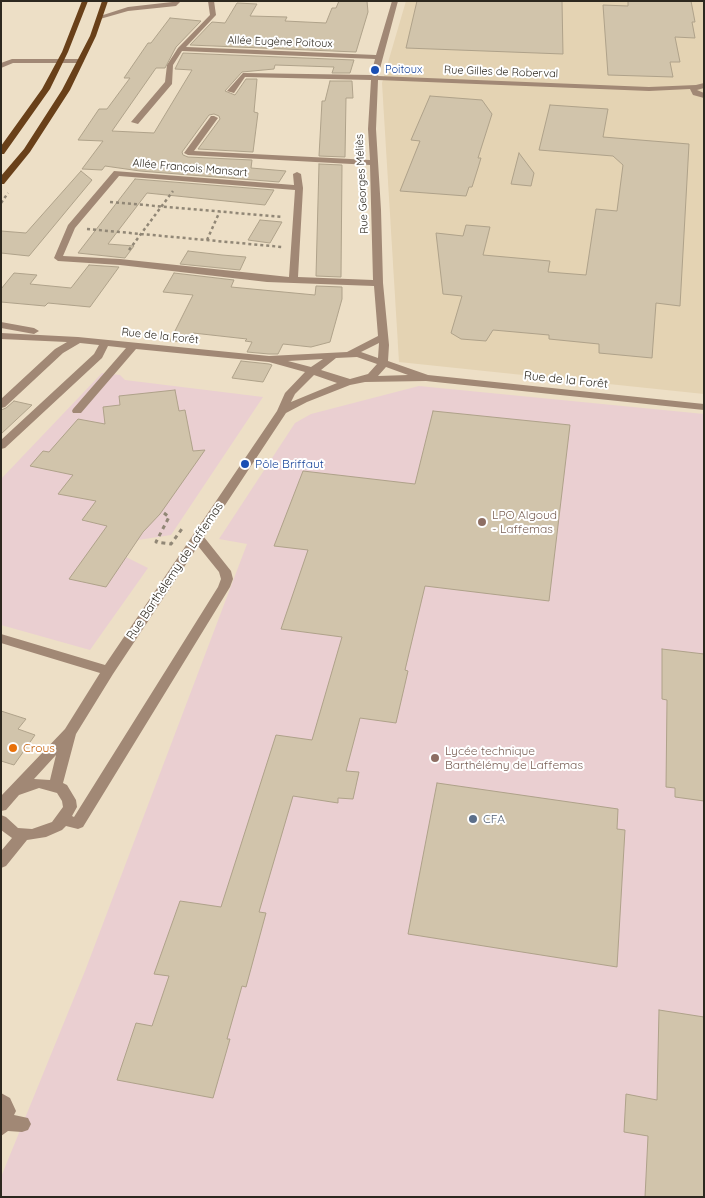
<!DOCTYPE html>
<html>
<head>
<meta charset="utf-8">
<style>
  body { margin:0 }
  #map { position:relative; width:705px; height:1198px; overflow:hidden; background:#eddfc6; font-family:Quicksand,sans-serif }
  canvas { display:block }
  .frame { position:absolute; inset:0; border:2px solid #2d281f; pointer-events:none }
</style>
</head>
<body>
<div id="map">
<canvas width="705" height="1198"></canvas>
<div class="frame"></div>
</div>
<script>
const context = document.querySelector('canvas').getContext('2d');
context.lineJoin = 'round';
function fill(path, color) { context.fillStyle = color; context.fill(path, 'evenodd'); }
const shape = rows => new Path2D(rows.map(r => 'M' + r).join(''));
function stroke(path, color, width, dash) { context.strokeStyle = color; context.lineWidth = width; context.lineCap = dash ? 'butt' : 'round'; context.setLineDash(dash || []); context.stroke(path); }
function write(font, color, halo, rows, align = 'center') {
  context.font = font + ' Quicksand,sans-serif'; context.lineWidth = 4; context.setLineDash([]); context.textBaseline = 'middle'; context.strokeStyle = halo; context.fillStyle = color; for (const [text, x, y, turn = 0] of rows) {
    context.save(); context.translate(x, y); context.rotate((+turn || 0) * Math.PI / 180); context.textAlign = isNaN(turn) ? turn : align; if (halo) context.strokeText(text, 0, 0); context.fillText(text, 0, 0); context.restore();
  }
}
fill(shape([
  [406,1,704,1,704,394,399,362,382,83]
]), '#e4d3b3');
fill(shape([
  [102,373,120,375,125,380,263,397,171,535,138,540,126,557,148,568,90,650,1,625,1,479],
  [419,386,704,414,704,1197,1,1197,1,1177,85,971,247,544,219,539,295,423,311,414]
]), '#eacfd1');
const building = shape([
  [339,1,367,1,368,12,356,52,190,45,212,22,225,23,237,3,257,4,250,16,287,17,285,21,326,23,332,8,336,8,339,1],
  [417,1,562,1,563,54,406,48,417,1],
  [628,1,691,1,695,22,692,22,695,38,675,37,680,62,670,62,673,77,608,75,603,5,628,6,628,1],
  [170,18,201,21,176,47,165,68,156,68,112,131,154,133,192,70,175,69,183,53,354,60,350,73,332,73,334,67,275,65,274,69,242,72,225,91,235,95,246,79,257,79,254,112,258,113,253,152,198,149,220,119,219,116,214,114,209,115,182,152,183,155,188,157,252,160,251,168,286,171,279,182,140,171,105,166,102,170,82,169,103,141,78,140,99,109,107,109,130,78,124,78,148,43,151,43,170,18],
  [330,81,352,81,353,98,346,98,345,157,319,156,322,101,325,101,330,81],
  [430,96,482,100,492,114,478,158,481,158,478,168,472,187,469,187,466,196,400,191,420,141,411,140,430,96],
  [550,105,608,109,603,137,689,144,680,306,656,303,652,358,599,353,599,344,549,339,549,335,493,330,486,341,461,339,451,333,462,296,443,294,436,233,463,236,466,225,490,227,483,255,550,261,548,272,586,275,596,209,617,211,623,165,613,156,539,150,550,105],
  [519,153,534,173,531,186,511,184,519,153],
  [319,164,342,165,341,277,316,276,319,164],
  [81,171,92,180,29,256,1,253,1,231,26,233,81,171],
  [135,179,274,190,265,205,147,193,108,244,134,246,125,258,78,253,135,179],
  [260,220,282,222,270,243,248,240,260,220],
  [188,251,222,255,246,257,240,270,180,264,188,251],
  [89,265,119,267,90,307,48,303,45,306,1,302,1,289,14,273,37,275,30,284,71,288,89,265],
  [174,273,234,280,231,287,315,295,316,286,342,287,342,299,330,342,311,347,283,344,278,354,269,354,247,352,252,342,245,341,247,339,193,333,188,342,170,341,193,295,163,292,174,273],
  [241,361,269,364,272,365,263,382,232,378,241,361],
  [175,390,179,411,185,410,193,451,205,450,160,514,143,532,106,587,69,579,107,526,82,520,96,501,58,494,73,475,30,466,43,451,49,452,78,419,105,424,103,407,120,405,119,396,175,390],
  [14,401,32,405,1,434,1,410,6,408,14,401],
  [433,411,570,425,549,601,425,586,405,670,408,671,396,723,360,718,346,771,359,772,353,799,338,798,338,803,293,796,259,912,266,913,246,987,242,986,227,1039,230,1039,213,1098,117,1080,136,1023,152,1026,169,976,154,974,180,901,221,907,276,735,312,740,342,637,281,629,308,550,274,546,303,471,415,484,433,411],
  [662,649,704,654,704,801,675,797,675,788,666,787,667,700,662,699,662,649],
  [1,711,26,719,18,729,35,735,14,765,1,761,1,711],
  [437,783,618,809,617,829,625,830,617,967,408,934,437,783],
  [659,1010,704,1017,704,1197,645,1197,648,1136,624,1132,626,1094,657,1100,659,1010]
]);
fill(building, '#d1c4ab');
stroke(building, '#afa28a', 1);
stroke(shape([
  [110,202,283,217],
  [1,203,8,193],
  [87,229,282,247],
  [207,240,220,211],
  [129,250,173,191]
]), '#918776', 2.5, [3, 3]);
stroke(shape([
  [164,513,169,517,156,542,171,544,184,526]
]), '#918776', 3, [4, 4]);
fill(shape([
  [181,1,176,6,128,11,100,19,97,17,128,7,181,1],
  [208,1,214,1,216,15,186,47,376,55,392,1,398,1,378,76,649,87,696,85,704,83,704,88,697,90,704,93,704,98,693,95,690,89,649,91,378,80,376,129,381,210,383,283,389,345,388,361,428,375,704,404,704,410,426,381,365,382,350,385,307,402,286,413,204,537,231,571,233,579,230,587,83,827,78,829,66,826,62,830,46,837,27,840,6,866,1,868,1,851,12,838,1,830,1,815,6,817,18,828,32,829,52,822,63,807,62,801,57,793,39,788,19,795,6,810,1,811,1,796,65,729,100,673,1,643,1,634,105,665,277,411,285,393,305,372,269,362,136,349,81,413,73,413,72,411,73,409,126,348,108,346,102,358,5,448,1,449,1,440,94,354,99,345,80,343,63,353,5,407,1,408,1,399,55,349,67,342,1,339,1,333,78,337,269,356,347,352,378,336,374,286,267,282,120,265,58,261,54,258,68,225,114,171,294,185,293,174,297,172,301,174,303,188,298,277,373,280,370,165,188,155,184,153,211,116,214,116,218,118,194,151,370,160,368,129,371,80,245,77,234,93,227,91,243,73,371,75,375,59,182,51,173,65,172,84,138,124,131,122,165,82,167,65,178,48,210,15,208,1],
  [119,176,295,190,289,277,120,259,63,256,75,228,119,176],
  [379,343,378,358,361,352,379,343],
  [357,357,377,364,368,374,350,379,321,370,336,358,357,357],
  [323,359,311,367,288,361,323,359],
  [386,367,408,375,378,376,386,367],
  [314,375,337,383,291,402,295,394,314,375],
  [198,546,219,572,221,579,218,587,74,817,72,816,77,807,76,800,67,785,63,783,76,734,113,674,198,546],
  [56,755,50,780,34,779,56,755],
  [12,59,81,59,84,61,81,63,13,63,1,68,1,63,12,59],
  [1,322,34,328,39,331,34,334,1,328,1,322],
  [1,1093,10,1098,16,1111,14,1115,28,1118,31,1124,28,1130,22,1132,8,1131,1,1136,1,1093]
]), '#a18875');
fill(shape([
  [82,1,88,1,68,52,50,89,4,154,1,154,1,146,42,89,62,52,82,1],
  [102,1,108,1,96,36,70,90,30,152,4,184,1,184,1,176,24,149,62,90,90,36,102,1]
]), '#694019');
for (const [x, y, r, color] of [
  [375,70,5,"#1a4fb4"],
  [245,464,5,"#1a4fb4"],
  [482,522,5,"#8d6e63"],
  [13,748,5,"#e8710a"],
  [435,758,5,"#8d6e63"],
  [473,819,5,"#5c6f8a"]
]) { const dot = new Path2D(); dot.arc(x, y, r, 0, 2 * Math.PI); context.fillStyle = color; context.fill(dot); stroke(dot, '#fff', 2); }
write('11px', '#2d281f', '#fff', [
  ["Allée Eugène Poitoux",280,42,2],
  ["Rue Gilles de Roberval",501,72,2],
  ["Allée François Mansart",190,168,5],
  ["Rue Georges Méliès",362,184,-93],
  ["Rue de la Forêt",160,336,6]
]);
write('11px', '#164399', '#fff', [
  ["Poitoux",385,70]
], 'left');
write('12px', '#2d281f', '#fff', [
  ["Rue de la Forêt",566,380,6],
  ["Rue Barthélemy de Laffemas",175,571,-56]
]);
write('12px', '#164399', '#fff', [
  ["Pôle Briffaut",255,464]
], 'left');
write('12px', '#785e54', '#fff', [
  ["LPO Algoud",492,515],
  ["- Laffemas",492,529],
  ["Lycée technique",445,751],
  ["Barthélémy de Laffemas",445,765]
], 'left');
write('12px', '#c56008', '#fff', [
  ["Crous",23,748]
], 'left');
write('12px', '#4e5e75', '#fff', [
  ["CFA",483,819]
], 'left');
</script>
</body>
</html>
